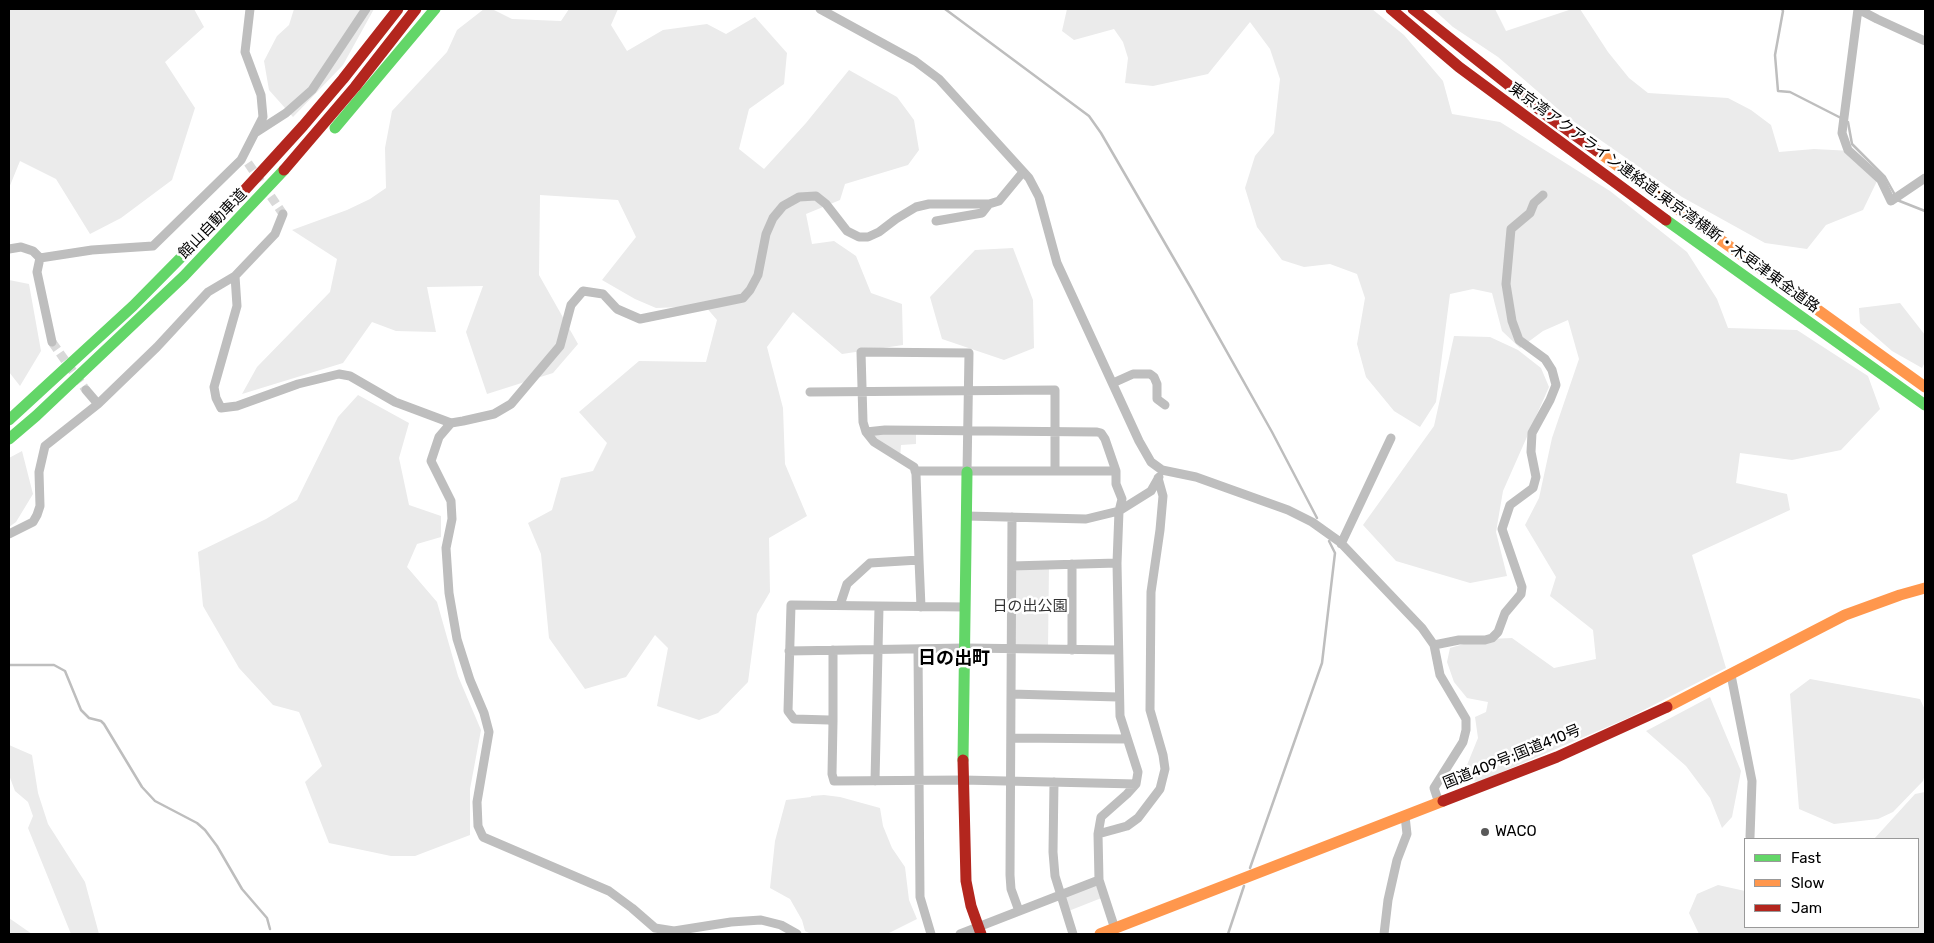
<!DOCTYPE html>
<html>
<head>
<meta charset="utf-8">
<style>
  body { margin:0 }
  #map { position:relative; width:1934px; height:943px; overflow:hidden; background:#fff; font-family:Rubik,sans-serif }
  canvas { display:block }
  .frame { position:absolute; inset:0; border:10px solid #000; pointer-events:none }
  .legend { position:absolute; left:1744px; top:838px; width:175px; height:90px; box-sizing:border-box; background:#fff; border:1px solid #999; margin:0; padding:6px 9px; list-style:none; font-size:15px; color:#000 }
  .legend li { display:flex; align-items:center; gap:10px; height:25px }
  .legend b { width:25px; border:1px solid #999 }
</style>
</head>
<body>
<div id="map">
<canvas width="1934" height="943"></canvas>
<div class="frame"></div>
<ul class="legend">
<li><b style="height:6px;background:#63d668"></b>Fast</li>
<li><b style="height:6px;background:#ff974d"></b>Slow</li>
<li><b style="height:6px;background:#b3261e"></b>Jam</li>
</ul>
</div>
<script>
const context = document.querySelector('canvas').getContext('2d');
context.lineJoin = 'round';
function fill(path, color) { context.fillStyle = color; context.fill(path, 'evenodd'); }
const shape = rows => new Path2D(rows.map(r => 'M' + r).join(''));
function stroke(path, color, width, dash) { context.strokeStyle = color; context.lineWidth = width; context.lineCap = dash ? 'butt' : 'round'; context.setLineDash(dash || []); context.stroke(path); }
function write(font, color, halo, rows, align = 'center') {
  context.font = font + ' Rubik,"Noto Sans JP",sans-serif'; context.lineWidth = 5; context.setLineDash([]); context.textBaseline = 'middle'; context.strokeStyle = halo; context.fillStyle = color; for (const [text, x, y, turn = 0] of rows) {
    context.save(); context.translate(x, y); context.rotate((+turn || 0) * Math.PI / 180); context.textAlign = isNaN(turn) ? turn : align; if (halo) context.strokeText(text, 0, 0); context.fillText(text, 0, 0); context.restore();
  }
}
fill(shape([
  [9,9,194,9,204,27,165,62,195,108,172,180,121,218,90,234,56,179,20,161,9,188],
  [294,9,374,9,343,65,293,117,269,90,264,61,277,36,289,25],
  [484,9,492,9,512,19,561,21,569,9,618,9,611,25,627,51,663,30,707,24,726,34,755,17,787,53,784,84,749,109,739,149,764,169,806,123,849,70,897,97,914,120,919,150,908,165,845,184,840,200,806,214,812,244,834,241,856,256,871,293,902,304,903,345,842,354,793,312,767,347,783,408,785,464,807,516,769,538,770,592,757,614,748,682,718,713,699,720,657,706,668,648,655,635,626,677,585,689,549,638,541,554,528,523,552,510,561,478,593,471,607,443,579,412,639,361,706,362,717,320,705,306,656,308,635,299,602,280,636,237,618,200,540,195,539,275,578,344,553,373,487,394,466,332,483,286,427,287,436,332,396,331,372,322,343,363,242,394,257,367,330,292,337,259,292,230,347,210,370,199,386,188,385,148,392,111,447,52,457,30],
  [1067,9,1372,9,1404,35,1443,81,1452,114,1500,122,1610,191,1687,252,1717,299,1728,328,1797,330,1868,376,1880,409,1841,450,1792,460,1740,453,1736,483,1787,494,1790,510,1692,555,1726,668,1628,718,1479,782,1472,781,1467,765,1478,738,1475,717,1486,712,1488,702,1467,698,1454,682,1447,662,1450,648,1464,644,1466,640,1512,638,1554,668,1596,659,1593,630,1550,596,1556,577,1525,525,1539,498,1552,438,1579,359,1568,320,1543,331,1520,348,1502,331,1492,293,1473,289,1450,294,1436,402,1420,427,1394,411,1366,377,1357,344,1365,298,1357,274,1330,264,1304,267,1282,260,1257,227,1245,188,1255,156,1274,133,1280,79,1270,49,1250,22,1208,74,1153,86,1125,83,1128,58,1123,42,1114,29,1074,40,1062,31],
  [1433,9,1495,9,1506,31,1572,9,1580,9,1608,52,1629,78,1648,93,1728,98,1751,110,1771,125,1779,152,1814,149,1852,151,1878,179,1863,210,1826,225,1807,249,1765,243,1682,197,1566,116,1498,57,1453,27],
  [1013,248,1033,300,1034,348,1004,360,942,339,930,297,975,250],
  [9,280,29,284,41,351,20,386,9,372],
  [1900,303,1925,335,1925,362,1922,368,1892,351,1860,323,1859,308],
  [1454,336,1490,337,1518,350,1541,368,1549,387,1503,491,1496,532,1507,576,1470,583,1396,561,1363,525,1434,426],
  [358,395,409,423,399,458,409,505,441,516,441,537,417,544,407,567,437,602,458,676,481,730,470,789,470,835,415,856,391,856,329,843,305,782,322,766,299,712,273,705,239,668,203,606,198,552,266,519,297,500,338,417],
  [916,430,916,444,901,445,900,459,866,432],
  [22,451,33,494,16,522,9,527,9,458],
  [1049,565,1048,649,1012,649,1012,566],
  [1810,679,1920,699,1925,710,1925,774,1923,781,1893,812,1878,819,1834,824,1799,809,1790,694],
  [1710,697,1741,771,1732,817,1722,828,1710,798,1686,766,1646,731],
  [9,745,32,755,38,793,48,824,85,882,99,934,71,934,28,828,33,816,28,802,15,791,9,775],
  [1925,792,1925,934,1699,934,1689,913,1697,894,1718,885,1745,891,1745,927,1918,927,1918,839,1874,839,1915,794],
  [824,795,840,797,880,808,883,826,892,848,905,867,909,900,917,919,887,934,811,934,805,931,802,920,790,899,770,888,775,841,786,800,811,797,811,796],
  [1099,880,1104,897,1066,912,1060,895],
  [9,918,32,934,9,934]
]), '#ebebeb');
stroke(shape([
  [945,9,1089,116,1101,133,1191,288,1272,432,1317,518],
  [1782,9,1783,11,1775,55,1778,91,1790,92,1841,118],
  [1846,121,1848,122,1852,144,1885,177,1895,195],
  [1897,200,1925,211],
  [9,665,54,665,65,671,81,710,89,718,101,721,104,724,142,787,155,801,197,823,205,830,217,846,242,889,267,918,270,929],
  [1250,868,1322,663,1335,553,1329,541],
  [1228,934,1244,886]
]), '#bebebe', 2.5);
stroke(shape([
  [248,163,283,214],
  [52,342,86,390]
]), '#d9d9d9', 9, [9, 4.5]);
stroke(shape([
  [820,9,915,61,939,79,1029,178,1039,197,1057,263,1139,441,1151,462,1162,470,1196,477,1288,510,1312,522,1340,542,1422,628,1434,645,1440,675,1466,719,1466,730,1463,742,1434,788,1439,803],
  [1858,9,1842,133,1848,150,1881,180,1891,201,1925,178],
  [1858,9,1877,19,1925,41],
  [255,133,286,113,312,90,366,9],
  [936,221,982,213,989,204],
  [9,249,21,247,33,251,40,258],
  [40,258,92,250,153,246,241,160,263,117,261,95,245,52,250,9],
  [40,258,37,272,52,342],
  [235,276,237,306,214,387,216,398,221,408,237,406,298,384,339,374,350,376,395,402,451,423,463,421,494,414,511,404,560,346,571,305,583,291,603,294,617,309,640,319,743,298,750,290,758,275,766,234,773,218,783,206,799,197,816,196,826,204,847,231,859,237,868,237,879,232,896,219,916,207,929,204,989,204,999,201,1023,172],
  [1113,383,1133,374,1150,374,1154,377,1157,384,1157,399,1165,405],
  [86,390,98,404],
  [810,392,1055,390,1055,471],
  [451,423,439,437,431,461,451,501,452,519,446,548,449,593,457,639,470,680,484,713,489,732,477,802,478,826,483,837,609,891,632,908,655,928,674,931,731,922,761,920,781,925,797,934],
  [866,432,885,430,1097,432,1101,433,1105,439,1116,471,1116,484,1122,499,1119,511,1117,563,1120,716,1138,772,1136,784,1127,794,1101,817,1098,834,1099,880,1115,929],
  [915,471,1116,471],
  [966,516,1086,519,1119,511,1151,491,1159,477],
  [1012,517,1010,875,1011,889,1019,911],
  [9,534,33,522,37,515,40,506,39,472,45,446,98,404,157,347,208,292,235,276,275,234,283,214],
  [1341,544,1391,438],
  [919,560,921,607],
  [1072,564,1072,650],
  [1012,566,1117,563],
  [840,605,847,584,870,563,919,560,916,474,914,467,874,442,866,432,863,422,861,352,969,353,967,472],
  [965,607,791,605,788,711,794,719,829,720,833,722,832,774,834,781,963,780,1136,784],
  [1434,645,1459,640,1485,640,1492,638,1498,632,1505,613,1521,594,1522,587,1502,529,1510,505,1533,488,1536,477,1531,452,1532,433,1550,400,1556,385,1552,370,1545,359,1519,340,1512,321,1506,284,1511,229,1530,213,1534,203,1543,195],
  [918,649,920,897,931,934],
  [789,651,965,648,1118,650],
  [1731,675,1752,781,1750,837],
  [1011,694,1118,697],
  [833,722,833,650],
  [1011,738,1127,739],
  [875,781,879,607],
  [1054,782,1053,852,1055,876,1073,934],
  [1098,834,1127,826,1138,818,1160,789,1165,769,1163,755,1150,710,1151,592,1160,530,1163,496,1158,478],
  [960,934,1099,880],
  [1384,934,1388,900,1397,860,1407,834,1405,816]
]), '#bebebe', 9);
stroke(shape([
  [335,128,435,9],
  [1666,220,1925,405],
  [9,420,133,306,210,228],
  [9,439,36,416,184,276,284,170],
  [963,760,967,472]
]), '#63d668', 11);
stroke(shape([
  [1597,151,1925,387],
  [1667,707,1845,615,1900,595,1925,588],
  [1100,934,1443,801]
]), '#ff974d', 11);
stroke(shape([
  [1391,9,1459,67,1666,220],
  [1413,9,1545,114,1597,151],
  [284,170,355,87,416,9],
  [210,228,303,126,343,79,398,9],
  [963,760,966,881,971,906,981,934],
  [1443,801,1557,757,1667,707]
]), '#b3261e', 11);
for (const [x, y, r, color] of [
  [1485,832,5,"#595959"]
]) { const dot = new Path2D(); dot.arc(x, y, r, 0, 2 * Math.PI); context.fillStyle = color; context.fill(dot); stroke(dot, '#fff', 2); }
write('15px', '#000', '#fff', [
  ["東京湾アクアライン連絡道;東京湾横断・木更津東金道路",1664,198,36],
  ["館山自動車道",213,224,-46],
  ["国道409号;国道410号",1512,757,-22]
]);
write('15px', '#323232', '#fff', [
  ["日の出公園",1030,607]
]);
write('15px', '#000', '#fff', [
  ["WACO",1495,832]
], 'left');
write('bold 18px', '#000', '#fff', [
  ["日の出町",954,659]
]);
</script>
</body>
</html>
